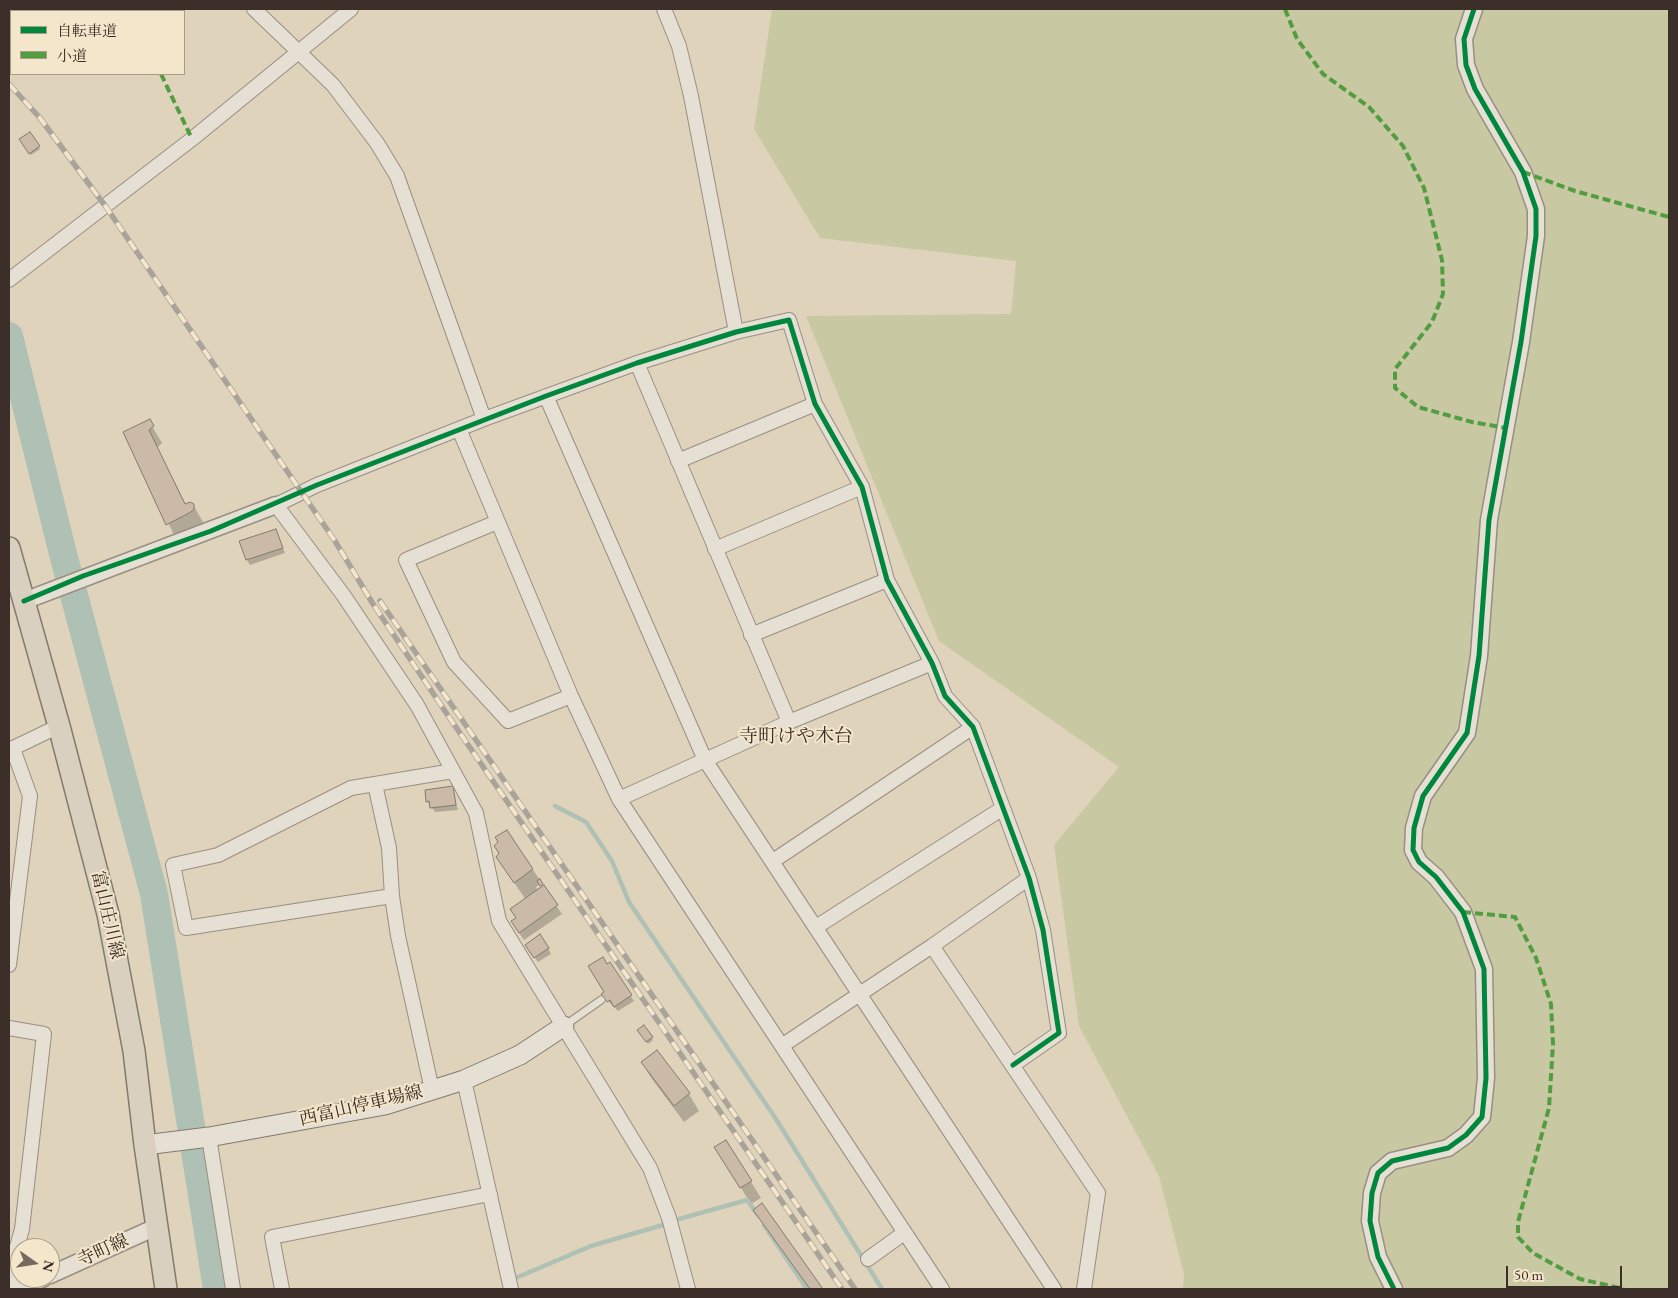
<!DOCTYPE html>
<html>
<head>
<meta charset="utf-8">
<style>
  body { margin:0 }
  #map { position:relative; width:1678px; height:1298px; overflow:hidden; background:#dfd3bc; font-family:"EB Garamond","Noto Serif JP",serif }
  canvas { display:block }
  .frame { position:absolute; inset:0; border:10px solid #3c2e28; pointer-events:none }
  .legend { position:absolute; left:10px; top:10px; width:175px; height:65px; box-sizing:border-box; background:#f4e6ca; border:1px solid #aa9c89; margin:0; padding:6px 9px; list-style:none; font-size:15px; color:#3c2e28 }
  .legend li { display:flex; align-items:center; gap:10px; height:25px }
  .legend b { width:25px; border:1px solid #aa9c89 }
  .north { position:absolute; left:10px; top:1238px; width:50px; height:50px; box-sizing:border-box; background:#f4e6ca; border:1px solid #aa9c89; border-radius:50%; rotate:103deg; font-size:14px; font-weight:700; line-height:20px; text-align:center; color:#3c2e28 }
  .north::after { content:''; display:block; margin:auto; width:18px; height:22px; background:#75685c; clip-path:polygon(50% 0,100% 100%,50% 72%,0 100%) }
  .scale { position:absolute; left:1506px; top:1266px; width:116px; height:22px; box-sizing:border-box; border:2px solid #3c2e28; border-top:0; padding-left:6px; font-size:15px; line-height:18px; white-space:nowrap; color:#3c2e28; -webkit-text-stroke:4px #f4e6ca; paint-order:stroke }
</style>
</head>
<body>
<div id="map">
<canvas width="1678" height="1298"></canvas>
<div class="frame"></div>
<ul class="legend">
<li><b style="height:6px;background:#00873e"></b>自転車道</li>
<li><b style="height:6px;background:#529d41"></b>小道</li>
</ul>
<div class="north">N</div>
<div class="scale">50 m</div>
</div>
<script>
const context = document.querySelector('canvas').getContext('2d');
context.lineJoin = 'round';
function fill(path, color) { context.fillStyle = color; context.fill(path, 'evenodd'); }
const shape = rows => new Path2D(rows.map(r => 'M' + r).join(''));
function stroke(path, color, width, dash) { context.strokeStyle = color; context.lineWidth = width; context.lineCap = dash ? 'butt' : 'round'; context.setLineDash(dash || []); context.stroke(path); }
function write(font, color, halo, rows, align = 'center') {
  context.font = font + ' "EB Garamond","Noto Serif JP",serif'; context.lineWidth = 4; context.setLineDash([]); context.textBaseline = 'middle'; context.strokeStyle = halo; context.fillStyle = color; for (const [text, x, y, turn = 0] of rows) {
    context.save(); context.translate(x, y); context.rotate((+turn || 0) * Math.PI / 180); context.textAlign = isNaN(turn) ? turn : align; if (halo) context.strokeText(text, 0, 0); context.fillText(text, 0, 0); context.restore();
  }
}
fill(shape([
  [772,9,1669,9,1669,1289,1183,1289,1184,1274,1159,1176,1079,1026,1054,845,1119,767,939,641,806,316,1011,314,1016,261,820,238,754,129]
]), '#c8c8a2');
fill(shape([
  [30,134,40,149,31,155,21,140],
  [149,421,162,443,157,448,186,505,193,505,203,522,203,526,177,541,124,432],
  [276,530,285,553,250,565,247,560],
  [452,787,458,810,435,812,427,801],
  [506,831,542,883,536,887,537,889,543,886,562,914,524,940,517,930,517,918,526,900,497,857,500,854,495,847],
  [548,948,551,954,538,962,530,950],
  [610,964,634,1001,618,1011,606,999,607,966],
  [644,1027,653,1040,648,1044,639,1031],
  [657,1052,689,1094,699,1111,684,1122,652,1079,642,1063],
  [726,1164,751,1182,761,1198,751,1204],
  [762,1205,821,1289,809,1289,764,1227,755,1210]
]), '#0003');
stroke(shape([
  [555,806,586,822,612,861,629,902,776,1119,882,1289],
  [679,1219,747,1200,757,1214],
  [764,1225,807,1289],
  [518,1277,591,1246,663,1225]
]), '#afc1b4', 4.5);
stroke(shape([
  [9,336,63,554,154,894,217,1289]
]), '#afc1b4', 28);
const building = shape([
  [30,132,40,146,29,154,19,139,30,132],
  [150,419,154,426,149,430,185,504,190,502,194,504,194,509,191,512,166,525,123,432,150,419],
  [276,529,283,548,246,560,239,541,276,529],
  [453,786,456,805,430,808,429,801,426,802,425,790,453,786],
  [507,830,533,869,514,883,496,857,499,853,494,846,498,842,495,837,507,830],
  [540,879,543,884,540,886,537,881,540,879],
  [544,885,558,905,519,933,511,921,516,918,510,909,544,885],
  [540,934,549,948,534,958,525,945,540,934],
  [603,957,607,964,610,962,632,995,614,1007,610,1000,607,1002,601,994,604,992,588,966,603,957],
  [644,1025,653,1037,646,1042,637,1030,644,1025],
  [657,1050,690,1093,674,1106,641,1062,657,1050],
  [726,1140,752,1181,740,1188,714,1147,726,1140],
  [762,1203,823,1289,810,1289,753,1210,762,1203]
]);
fill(building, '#ccbaa8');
stroke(building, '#827a6e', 1);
const service = shape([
  [564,1026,601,1000]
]);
const minor = shape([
  [254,9,333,85,377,143,397,176,484,419],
  [664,9,679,46,691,96,736,332],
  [9,280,192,139,351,9],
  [637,363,789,722],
  [546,396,705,760,1054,1289],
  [459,429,571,696,619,799,942,1289],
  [678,461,815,404],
  [497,522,406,560,454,662,508,721,571,696],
  [715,549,862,487],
  [751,635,887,580],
  [9,750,59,726],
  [375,784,389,848,392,896,398,936,432,1090],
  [619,799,789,722,932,663],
  [773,861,973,727],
  [392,896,186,928,173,865,218,855,351,788,453,771],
  [816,927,1003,808],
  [932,946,1098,1193,1084,1289],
  [9,965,30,796,13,749],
  [9,1028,44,1034,22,1229,10,1272,18,1289],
  [783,1045,932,946,1029,878],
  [464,1080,511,1289],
  [209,1137,233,1289],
  [868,1259,904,1233],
  [282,1289,272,1237,490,1194],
  [688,1289,669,1218,650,1168,499,921,476,813,417,705,344,596,276,505,317,485,484,419,637,363,736,332,789,320,815,404,862,487,887,580,932,663,945,696,973,727,1029,878,1043,930,1059,1033,1013,1065]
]);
const tertiary = shape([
  [24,601,276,505],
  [50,1275,156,1227],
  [20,1289,44,1278],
  [1394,1289,1378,1257,1370,1221,1372,1193,1378,1173,1392,1161,1448,1148,1466,1135,1482,1117,1486,1078,1484,969,1463,912,1436,877,1419,862,1413,850,1414,828,1423,796,1467,733,1479,656,1489,520,1521,342,1536,236,1536,209,1523,172,1475,89,1466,65,1464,39,1474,9]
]);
const secondary = shape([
  [145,1145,209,1137,385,1105,464,1080,520,1055,564,1026]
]);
const primary = shape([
  [9,548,59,726,108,914,134,1051,145,1145,166,1289]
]);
stroke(service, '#988f82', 9);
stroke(minor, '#988f82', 16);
stroke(tertiary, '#988f82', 19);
stroke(secondary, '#827a6e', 21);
stroke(primary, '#827a6e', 24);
stroke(service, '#e5dfd4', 7);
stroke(minor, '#e5dfd4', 14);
stroke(tertiary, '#e5dfd4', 16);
stroke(secondary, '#e5dfd4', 19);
stroke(primary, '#d9d0bf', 21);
const rail = shape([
  [9,84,40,118,106,207,335,541,373,604,451,720,842,1289],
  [380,601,855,1289]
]);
stroke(rail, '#a9a39a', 5.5);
stroke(rail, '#f4e6ca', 4, [11]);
stroke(shape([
  [129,9,130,11],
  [1285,9,1297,39,1323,74,1369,107,1403,146,1424,188,1442,260,1443,294,1432,322,1395,369,1395,388,1418,407,1472,422,1506,428],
  [161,74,192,139],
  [1523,172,1575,191,1669,217],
  [1463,912,1515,917,1536,958,1551,1004,1553,1044,1549,1108,1518,1222,1518,1237,1533,1253,1580,1279,1624,1289]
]), '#529d41', 4, [8, 4]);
stroke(shape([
  [24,601,83,576,211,531,317,485,546,396,637,363,736,332,789,320,815,404,862,487,887,580,932,663,945,696,973,727,1029,878,1043,930,1059,1033,1013,1065],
  [1394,1289,1378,1257,1370,1221,1372,1193,1378,1173,1392,1161,1448,1148,1466,1135,1482,1117,1486,1078,1484,969,1463,912,1436,877,1419,862,1413,850,1414,828,1423,796,1467,733,1479,656,1489,520,1521,342,1536,236,1536,209,1523,172,1475,89,1466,65,1464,39,1474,9]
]), '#00873e', 5);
write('18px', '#3c2e28', '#f4e6ca', [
  ["富山庄川線",107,915,77],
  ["西富山停車場線",361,1106,-13],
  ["寺町線",103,1251,-25]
]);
write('19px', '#3c2e28', '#f4e6ca', [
  ["寺町けや木台",796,737]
]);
</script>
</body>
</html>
